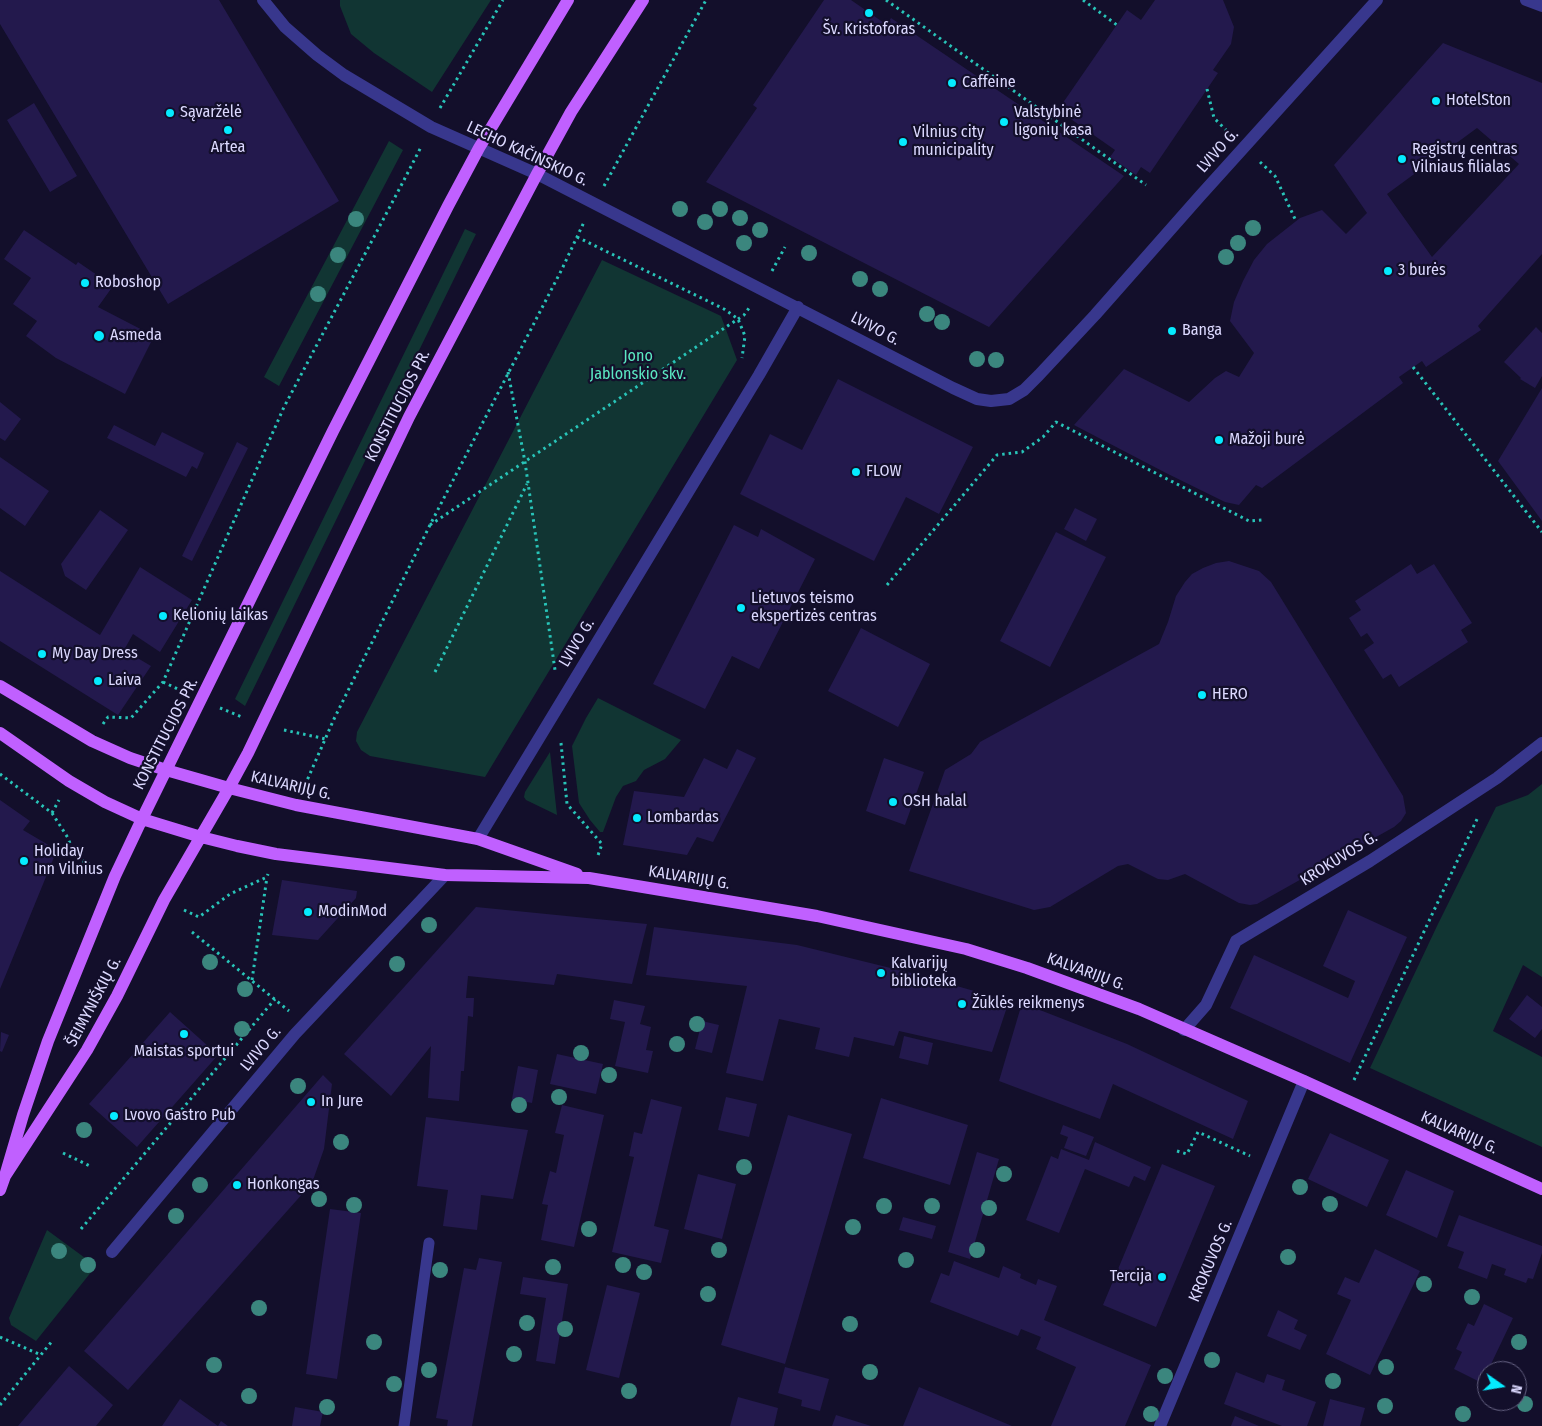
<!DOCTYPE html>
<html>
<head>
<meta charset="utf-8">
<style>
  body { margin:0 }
  #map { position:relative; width:1542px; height:1426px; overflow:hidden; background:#130f2b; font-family:"Fira Sans Condensed",sans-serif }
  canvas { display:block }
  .north { position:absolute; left:1477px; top:1361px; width:50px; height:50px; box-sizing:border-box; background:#130f2b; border:1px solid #636080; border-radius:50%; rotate:103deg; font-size:14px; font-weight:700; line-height:20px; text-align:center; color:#dcd9ff }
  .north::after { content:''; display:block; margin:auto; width:18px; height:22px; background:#05ebff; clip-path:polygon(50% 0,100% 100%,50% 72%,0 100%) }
</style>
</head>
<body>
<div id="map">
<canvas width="1542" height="1426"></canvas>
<div class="north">N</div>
</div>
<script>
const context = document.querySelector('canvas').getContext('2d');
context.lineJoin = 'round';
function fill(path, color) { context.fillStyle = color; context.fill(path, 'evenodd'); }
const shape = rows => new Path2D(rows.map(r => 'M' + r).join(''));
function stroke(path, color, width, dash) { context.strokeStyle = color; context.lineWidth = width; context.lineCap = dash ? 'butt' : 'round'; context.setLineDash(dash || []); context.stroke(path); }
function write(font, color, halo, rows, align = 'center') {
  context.font = font + ' "Fira Sans Condensed",sans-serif'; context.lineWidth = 4.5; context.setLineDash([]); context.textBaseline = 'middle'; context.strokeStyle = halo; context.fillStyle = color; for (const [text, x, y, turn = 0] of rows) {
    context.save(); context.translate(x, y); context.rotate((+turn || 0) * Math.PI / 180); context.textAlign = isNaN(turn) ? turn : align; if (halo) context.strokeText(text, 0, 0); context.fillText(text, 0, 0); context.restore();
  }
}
fill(shape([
  [340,0,491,0,432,92,374,53,351,34,340,6],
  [389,141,403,150,279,386,264,377],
  [465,229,476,234,245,706,235,699],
  [602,260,721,316,737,360,485,777,370,756,361,750,356,741,357,732],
  [598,698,681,740,665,759,644,770,636,781,623,786,616,797,603,832,600,832,590,820,579,803,572,746,586,718],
  [550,752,557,815,526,800,524,797,525,792],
  [1542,784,1542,977,1523,965,1493,1031,1542,1057,1542,1147,1370,1068,1437,926,1496,807,1528,795],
  [47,1230,96,1266,36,1341,11,1325,9,1318]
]), '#113533');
fill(shape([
  [0,0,219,0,339,201,168,304,0,24],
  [824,0,851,0,887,25,891,18,1124,176,989,327,706,182,757,108,753,105],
  [1155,0,1223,0,1234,27,1231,44,1213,70,1218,73,1150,173,1141,167,1136,175,1110,157,1115,150,1058,110,1127,10,1141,20],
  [1443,43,1542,83,1542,254,1478,326,1481,330,1426,367,1422,361,1399,377,1403,383,1262,488,1256,485,1239,505,1225,502,1166,473,1074,425,1124,369,1189,402,1215,378,1226,371,1239,377,1254,353,1230,321,1234,302,1243,281,1254,260,1267,244,1300,218,1322,210,1346,234,1367,213,1334,165],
  [1477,128,1519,164,1432,257,1387,194],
  [34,103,77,176,50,192,7,120],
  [24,230,76,265,78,262,113,286,98,307,154,336,125,394,56,358,26,336,37,321,13,304,31,278,4,259],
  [1536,327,1542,333,1542,376,1535,388,1520,379,1521,378,1504,362],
  [838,379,973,447,939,514,906,497,874,561,740,494,770,434,802,450],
  [1542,388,1542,521,1498,461],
  [0,402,21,419,5,441,0,438],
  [114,425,155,446,162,432,204,453,197,469,192,466,186,477,107,438],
  [237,442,248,448,192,561,182,556],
  [0,457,49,491,25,526,0,508],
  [1075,508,1097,519,1086,541,1064,529],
  [100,510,128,530,86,590,65,576,61,564],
  [734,525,758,537,761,529,815,559,759,669,732,656,705,709,653,684],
  [1056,532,1106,557,1050,667,1000,641],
  [1229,561,1259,571,1271,582,1403,796,1406,813,1401,821,1394,827,1257,904,1250,905,1239,903,1185,874,1168,880,1158,879,1128,864,1118,866,1050,907,1034,910,909,871,945,770,971,754,980,742,1159,644,1168,622,1176,596,1185,582,1192,574,1203,568,1216,563],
  [1411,564,1417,574,1434,564,1472,623,1461,630,1468,642,1399,687,1391,674,1383,679,1364,650,1374,643,1367,633,1361,637,1349,618,1361,610,1355,601],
  [140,567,192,600,160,652,133,634,124,650,151,666,118,715,0,641,0,571,100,635],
  [861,628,930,664,898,727,828,691],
  [737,749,756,758,713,842,697,837,687,855,623,845,634,791,684,797,704,758,727,769],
  [884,758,924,772,905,825,866,811],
  [0,800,30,821,23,830,57,850,0,989],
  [282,880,357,891,356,898,318,940,272,935],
  [476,907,647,924,632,984,557,974,554,985,468,976,466,998,474,998,473,1017,468,1016,464,1071,461,1071,459,1101,428,1098,431,1046,391,1096,344,1054],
  [1348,910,1407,937,1350,1063,1230,1008,1254,955,1348,998,1355,981,1323,966],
  [654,927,797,945,915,974,1009,1001,992,1052,899,1031,894,1046,854,1037,849,1057,815,1049,820,1028,779,1019,763,1081,726,1073,747,986,646,975],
  [1527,995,1542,1007,1542,1029,1535,1038,1509,1019],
  [614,1000,645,1006,640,1024,651,1027,646,1050,653,1051,648,1073,615,1066,625,1022,610,1019],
  [1022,1003,1127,1044,1248,1101,1233,1139,1113,1084,1100,1119,999,1081],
  [170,1012,218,1055,137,1147,89,1104],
  [702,1021,719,1025,712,1053,695,1049],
  [1,1032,9,1035,2,1052,0,1051],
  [904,1036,933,1043,928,1065,899,1058],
  [557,1054,603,1064,596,1094,550,1084],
  [518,1066,538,1070,532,1103,512,1099],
  [323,1075,332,1084,324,1149,312,1183,128,1390,84,1351],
  [726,1097,757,1104,749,1137,718,1130],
  [881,1098,968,1125,950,1185,863,1158],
  [651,1099,682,1107,654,1226,669,1230,661,1263,612,1252,634,1157,629,1156,634,1132,642,1134],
  [562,1105,604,1115,574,1247,541,1240,548,1205,542,1204,550,1171,556,1173,564,1135,555,1133],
  [788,1115,852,1134,785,1364,721,1345],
  [426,1117,528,1130,513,1199,481,1195,477,1230,443,1226,448,1190,417,1186],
  [1063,1125,1094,1137,1086,1156,1064,1148,1068,1137,1060,1134],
  [1330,1133,1389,1160,1367,1207,1308,1179],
  [1095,1142,1151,1167,1145,1181,1134,1176,1129,1187,1085,1169,1059,1233,1026,1220,1051,1156,1058,1159,1061,1149,1089,1160],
  [977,1152,999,1159,970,1259,948,1252],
  [1162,1164,1215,1186,1156,1327,1103,1305],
  [1406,1170,1454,1191,1437,1238,1386,1215],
  [698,1174,736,1184,722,1239,684,1229],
  [330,1209,361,1213,337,1379,306,1374],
  [1459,1215,1542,1246,1542,1253,1533,1279,1528,1278,1526,1283,1504,1275,1506,1269,1492,1264,1487,1279,1458,1268,1464,1252,1447,1246],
  [903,1217,936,1226,932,1239,899,1230],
  [1375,1249,1420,1271,1370,1375,1326,1354,1351,1300,1337,1294,1345,1277,1359,1283],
  [479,1258,502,1262,472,1426,447,1426,448,1420,436,1418,464,1268,476,1270],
  [954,1261,999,1278,1003,1266,1021,1274,1020,1278,1036,1285,1038,1279,1057,1286,1044,1320,1151,1365,1125,1426,1051,1426,1076,1367,1036,1349,1041,1337,1021,1329,1018,1336,930,1302,941,1273,949,1276],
  [523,1277,568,1284,555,1364,536,1361,546,1298,520,1294],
  [607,1285,640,1293,619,1378,586,1370],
  [1484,1304,1513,1318,1482,1383,1454,1369,1462,1352,1456,1349,1468,1323,1474,1326],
  [1278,1310,1298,1320,1294,1329,1307,1335,1300,1350,1267,1336],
  [69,1366,113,1405,96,1426,18,1426],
  [785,1367,829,1379,820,1411,801,1406,802,1400,778,1393],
  [1236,1372,1264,1383,1267,1374,1285,1380,1282,1390,1316,1402,1307,1426,1282,1426,1224,1404],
  [919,1387,1012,1426,903,1426],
  [738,1397,778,1408,774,1426,730,1426],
  [180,1399,218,1426,221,1421,228,1426,162,1426],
  [1330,1399,1365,1408,1360,1426,1323,1426],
  [295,1407,323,1412,320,1426,292,1426],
  [836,1415,871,1426,832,1426],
  [1235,1416,1259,1426,1231,1426]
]), '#23194d');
stroke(shape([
  [886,0,1146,185],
  [1083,0,1117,25],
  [1207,89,1214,118,1228,132],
  [440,108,503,0],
  [1260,162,1275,176,1296,221],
  [604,186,706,0],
  [577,237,724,309,738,319,745,336,742,358],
  [772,271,785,247],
  [1413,367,1542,532],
  [508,372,525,462,555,670],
  [430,525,744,315,749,308],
  [887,585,997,455,1022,452,1043,437,1056,422,1249,521,1262,520],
  [435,672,527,484],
  [163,682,180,690],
  [220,708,242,717],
  [103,724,108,717,131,718,163,682,284,407,403,182,421,147],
  [284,730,326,739],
  [561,743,567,804,602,844,597,858],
  [0,774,52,813,68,838,75,857,95,867],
  [305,785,334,719,430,525,562,269,584,222],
  [52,813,59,800],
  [184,910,199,917,230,894,267,877,268,874],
  [192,932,289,1011],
  [252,980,267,877],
  [1354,1080,1478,817],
  [1177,1151,1187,1154,1198,1132,1250,1156],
  [63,1153,90,1166],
  [81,1229,275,999],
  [0,1337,41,1355],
  [0,1405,53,1340]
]), '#28c4b8', 3, [2.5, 4]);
stroke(shape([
  [404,1426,429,1243]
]), '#38378d', 11);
stroke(shape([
  [263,0,285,27,317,55,344,75,431,127,537,174,953,388,977,399,991,401,1009,399,1024,390,1039,375,1095,315,1200,196,1377,0],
  [1526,0,1542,6],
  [478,839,759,375,798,307],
  [1184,1030,1206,1005,1236,941,1370,861,1497,778,1542,743],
  [112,1252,295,1034,445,875],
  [1160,1426,1304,1081]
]), '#38378d', 12);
stroke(shape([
  [0,686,92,741,130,758,166,770,229,788,296,805,478,839,577,874],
  [0,733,69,781,105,802,142,819,201,837,237,846,276,854,445,875,589,878,817,916,966,949,1027,968,1139,1009,1304,1081,1542,1189],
  [5,1176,87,1050,117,996,164,900,229,788,248,753,409,417,537,174,571,112,643,0],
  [0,1190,5,1176,23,1115,48,1041,115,876,142,819,333,431,448,206,479,148,568,0]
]), '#c060ff', 12);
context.fillStyle = '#3b867e';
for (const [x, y] of [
  [680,209],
  [720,209],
  [740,218],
  [356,219],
  [705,222],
  [1253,228],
  [760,230],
  [744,243],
  [1238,243],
  [809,253],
  [338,255],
  [1226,257],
  [860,279],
  [880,289],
  [318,294],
  [927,314],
  [942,322],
  [977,359],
  [996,360],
  [429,925],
  [210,962],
  [397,964],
  [245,989],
  [697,1024],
  [242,1029],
  [677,1044],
  [581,1053],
  [609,1075],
  [298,1086],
  [559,1097],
  [519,1105],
  [84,1130],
  [341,1142],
  [744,1167],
  [1004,1174],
  [200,1185],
  [1300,1187],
  [319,1199],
  [1330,1204],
  [354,1205],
  [884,1206],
  [932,1206],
  [989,1208],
  [176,1216],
  [853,1227],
  [589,1229],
  [719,1250],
  [977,1250],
  [59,1251],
  [1288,1257],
  [906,1260],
  [88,1265],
  [623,1265],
  [553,1267],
  [440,1270],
  [644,1272],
  [1424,1284],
  [708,1294],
  [1472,1297],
  [259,1308],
  [527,1323],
  [850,1324],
  [565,1329],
  [374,1342],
  [1519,1342],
  [514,1354],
  [1212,1360],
  [214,1365],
  [1386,1367],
  [429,1370],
  [870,1372],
  [1165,1376],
  [1333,1381],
  [394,1384],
  [629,1391],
  [249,1396],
  [1525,1404],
  [1385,1406],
  [327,1407],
  [1151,1414],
  [1463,1414]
]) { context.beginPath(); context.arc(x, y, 8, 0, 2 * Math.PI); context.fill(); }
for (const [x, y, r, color] of [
  [869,13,5,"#05ebff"],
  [952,83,5,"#05ebff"],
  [1436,101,5,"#05ebff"],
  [170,113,5,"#05ebff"],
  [1004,122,5,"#05ebff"],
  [228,130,5,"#05ebff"],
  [903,142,5,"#05ebff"],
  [1402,159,5,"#05ebff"],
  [1388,271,5,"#05ebff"],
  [85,283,5,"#05ebff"],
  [1172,331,5,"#05ebff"],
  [99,336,6,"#05ebff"],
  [1219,440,5,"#05ebff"],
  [856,472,5,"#05ebff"],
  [741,608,5,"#05ebff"],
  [163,616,5,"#05ebff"],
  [42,654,5,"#05ebff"],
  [98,681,5,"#05ebff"],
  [1202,695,5,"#05ebff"],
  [893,802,5,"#05ebff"],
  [637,818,5,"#05ebff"],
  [24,861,5,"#05ebff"],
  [308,912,5,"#05ebff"],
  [881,973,5,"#05ebff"],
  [962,1004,5,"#05ebff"],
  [184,1034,5,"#05ebff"],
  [311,1102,5,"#05ebff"],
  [114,1116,5,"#05ebff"],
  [237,1185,5,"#05ebff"],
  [1162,1277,5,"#05ebff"]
]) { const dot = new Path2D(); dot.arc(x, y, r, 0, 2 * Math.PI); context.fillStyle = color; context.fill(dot); stroke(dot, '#130f2b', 2); }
write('16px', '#dcd9ff', '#130f2b', [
  ["Šv. Kristoforas",869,30,"center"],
  ["Caffeine",962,83],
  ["HotelSton",1446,101],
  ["Sąvaržėlė",180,113],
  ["Valstybinė",1014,113],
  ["ligonių kasa",1014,131],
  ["Vilnius city",913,133],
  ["municipality",913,151],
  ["Artea",228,148,"center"],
  ["Registrų centras",1412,150],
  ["Vilniaus filialas",1412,168],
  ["3 burės",1398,271],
  ["Roboshop",95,283],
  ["Banga",1182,331],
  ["Asmeda",110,336],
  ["Mažoji burė",1229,440],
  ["FLOW",866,472],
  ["Lietuvos teismo",751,599],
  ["ekspertizės centras",751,617],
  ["Kelionių laikas",173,616],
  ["My Day Dress",52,654],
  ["Laiva",108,681],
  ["HERO",1212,695],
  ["OSH halal",903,802],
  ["Lombardas",647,818],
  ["Holiday",34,852],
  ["Inn Vilnius",34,870],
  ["ModinMod",318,912],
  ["Kalvarijų",891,964],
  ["biblioteka",891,982],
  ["Žūklės reikmenys",972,1004],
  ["Maistas sportui",184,1052,"center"],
  ["In Jure",321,1102],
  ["Lvovo Gastro Pub",124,1116],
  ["Honkongas",247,1185],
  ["Tercija",1152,1277,"right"]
], 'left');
write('16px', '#dcd9ff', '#130f2b', [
  ["LVIVO G.",1218,151,-48],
  ["LECHO KAČINSKIO G.",527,154,25],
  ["LVIVO G.",875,329,28],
  ["KONSTITUCIJOS PR.",398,406,-63],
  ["LVIVO G.",577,643,-59],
  ["KONSTITUCIJOS PR.",166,734,-63],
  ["KALVARIJŲ G.",291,786,13],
  ["KROKUVOS G.",1339,859,-32],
  ["KALVARIJŲ G.",689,878,9],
  ["KALVARIJŲ G.",1086,972,20],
  ["ŠEIMYNIŠKIŲ G.",94,1002,-62],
  ["LVIVO G.",261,1049,-50],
  ["KALVARIJŲ G.",1459,1133,24],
  ["KROKUVOS G.",1211,1261,-67]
]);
write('16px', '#5be8c2', '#130f2b', [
  ["Jono",638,357],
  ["Jablonskio skv.",638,375]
]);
</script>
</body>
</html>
